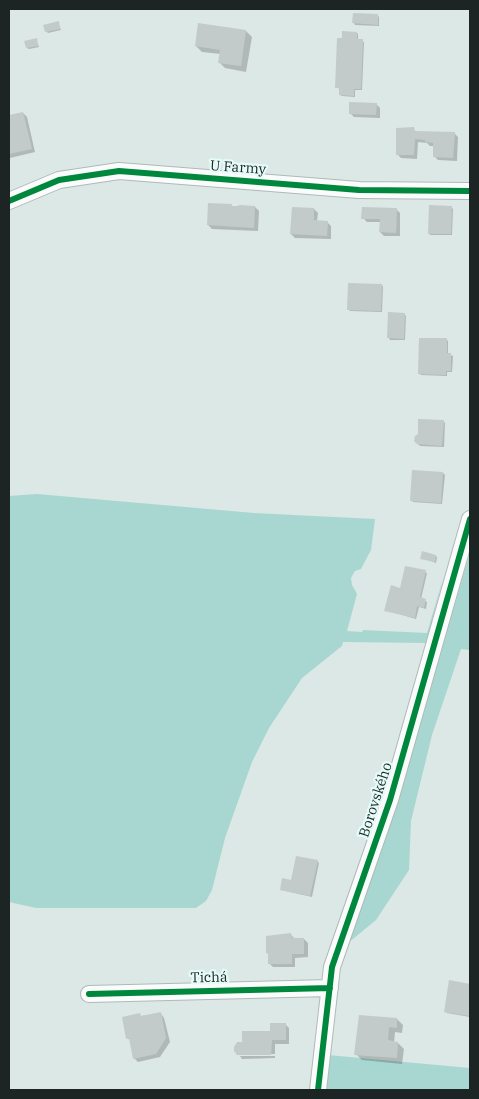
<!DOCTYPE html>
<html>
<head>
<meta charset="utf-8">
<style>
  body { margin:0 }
  #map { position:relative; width:479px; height:1099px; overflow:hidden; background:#dce8e6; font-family:"IBM Plex Serif",serif }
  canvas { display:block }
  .frame { position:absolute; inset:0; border:10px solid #1d2524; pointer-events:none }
</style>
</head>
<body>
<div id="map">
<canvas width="479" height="1099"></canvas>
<div class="frame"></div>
</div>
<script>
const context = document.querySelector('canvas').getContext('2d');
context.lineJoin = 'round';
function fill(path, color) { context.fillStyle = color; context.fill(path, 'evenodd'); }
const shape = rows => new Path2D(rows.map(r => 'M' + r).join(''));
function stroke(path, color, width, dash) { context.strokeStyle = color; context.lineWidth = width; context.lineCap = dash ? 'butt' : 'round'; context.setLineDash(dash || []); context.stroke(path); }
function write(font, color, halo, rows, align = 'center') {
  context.font = font + ' "IBM Plex Serif",serif'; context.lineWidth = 4.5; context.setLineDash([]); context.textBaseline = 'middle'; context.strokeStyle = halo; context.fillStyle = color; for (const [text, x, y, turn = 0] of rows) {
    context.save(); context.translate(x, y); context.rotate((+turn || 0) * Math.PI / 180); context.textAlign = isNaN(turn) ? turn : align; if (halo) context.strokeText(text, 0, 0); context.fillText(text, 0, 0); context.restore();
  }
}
fill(shape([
  [37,494,254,513,375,519,371,550,361,569,355,571,351,578,352,585,357,594,347,631,362,632,363,630,427,633,444,575,426,643,343,642,342,646,302,678,269,728,252,762,225,838,212,890,206,901,196,908,36,908,9,902,9,496],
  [470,553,470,650,461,649,432,735,411,821,409,870,376,920,348,943,386,836],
  [328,1055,470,1068,470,1090,325,1090]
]), '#a8d7d1');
fill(shape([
  [378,16,379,17,379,26,355,25,354,23],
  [58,23,61,30,48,33,46,31],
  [246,31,252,37,246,72,225,68,219,62,221,54,202,52,196,46],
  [357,33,358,34,358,40,364,42,362,90,355,90,355,97,342,96,340,95,340,89,336,87],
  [36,39,39,47,29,49,27,48],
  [376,104,380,108,380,118,354,117,350,113],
  [23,113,27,117,35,152,10,158,9,116],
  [413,129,416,132,454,133,458,137,457,161,438,160,434,156,434,146,430,146,427,143,418,142,417,159,401,158,397,154],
  [233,207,255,207,259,211,258,231,212,229,208,225],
  [451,207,453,209,452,235,430,235,429,233],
  [314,209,318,213,317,221,327,222,331,226,331,239,295,238,291,234],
  [396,209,400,213,400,236,384,236,380,232,381,222,367,222,363,218],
  [382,285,383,287,382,312,350,311,348,309],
  [404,314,406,316,405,340,390,340,389,338],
  [447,340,448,341,448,354,453,356,452,372,447,372,447,376,421,375,419,373],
  [443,421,445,423,444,447,420,446,418,444],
  [443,473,445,475,442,504,413,502,411,500],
  [436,556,437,557,436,563,422,558],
  [406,567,427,573,421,599,427,602,426,609,419,607,416,619,385,610,401,589],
  [317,861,319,863,312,897,281,890],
  [291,935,295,939,304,939,308,943,308,957,295,958,295,967,273,967,269,963,269,955,267,953],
  [450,982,470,985,470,1017,447,1013,445,1011],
  [161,1014,164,1018,170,1042,160,1057,138,1062,134,1058,130,1040,127,1038,141,1016],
  [397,1019,403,1025,402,1033,395,1032,394,1043,398,1043,404,1049,402,1064,362,1060,356,1054],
  [285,1024,289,1028,289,1044,275,1044,275,1054,238,1054,244,1044,271,1032],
  [240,1056,275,1056,275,1058,242,1059]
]), '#0003');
fill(shape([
  [353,13,378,14,378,25,352,23],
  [59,21,60,29,45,32,43,25],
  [198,23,246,30,241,66,218,63,220,50,195,46],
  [342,31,357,32,357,39,363,39,361,89,354,89,354,96,339,95,339,88,335,88,337,38,342,38],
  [37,38,38,46,26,48,24,41],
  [349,102,377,103,376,115,349,114],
  [23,112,32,149,9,154,9,115],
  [414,127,415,131,455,132,453,158,433,157,433,143,425,142,425,140,415,139,414,155,396,155,396,128],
  [208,203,232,204,232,206,237,206,240,205,255,206,254,228,207,225],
  [429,205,452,206,451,234,428,234],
  [292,207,314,208,314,220,328,221,327,236,290,234],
  [362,207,397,208,396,233,379,232,380,219,361,219],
  [348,283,382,284,381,311,347,310],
  [388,312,405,313,404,339,387,338],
  [419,338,447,338,447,353,451,353,451,371,446,371,446,375,418,374],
  [418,419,444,420,442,446,417,444,414,441,415,436,418,434],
  [412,470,443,472,441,503,410,501],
  [422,551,436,555,435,562,420,559],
  [405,566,426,570,420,597,426,599,424,608,417,606,415,618,384,611,391,585,400,588],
  [296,856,318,860,310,896,280,890,282,878,291,880],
  [291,933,292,938,304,938,304,954,292,954,292,964,268,964,268,953,266,953,266,936],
  [449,980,470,984,470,1016,444,1012],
  [161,1012,166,1038,156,1054,133,1059,129,1038,126,1039,122,1017,140,1013,141,1016],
  [359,1015,397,1018,397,1028,389,1027,388,1040,398,1042,397,1058,354,1055],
  [270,1023,286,1023,286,1040,272,1040,271,1055,237,1055,234,1051,234,1047,237,1042,242,1042,242,1031,270,1031]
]), '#c2cbc9');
const minor = shape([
  [9,201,59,180,119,171,359,190,470,191],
  [89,994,330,988],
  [318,1090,332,967,390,800,470,519]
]);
stroke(minor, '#b0b9b8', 18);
stroke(minor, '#fafcfb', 16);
stroke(shape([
  [9,201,59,180,119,171,359,190,470,191],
  [89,994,330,988],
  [318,1090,332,967,390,800,470,519]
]), '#00873e', 6);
write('14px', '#1d2524', '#e4fbf7', [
  ["U Farmy",238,168,4],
  ["Borovského",376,800,-72],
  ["Tichá",209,978,-1]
]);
</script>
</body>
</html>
